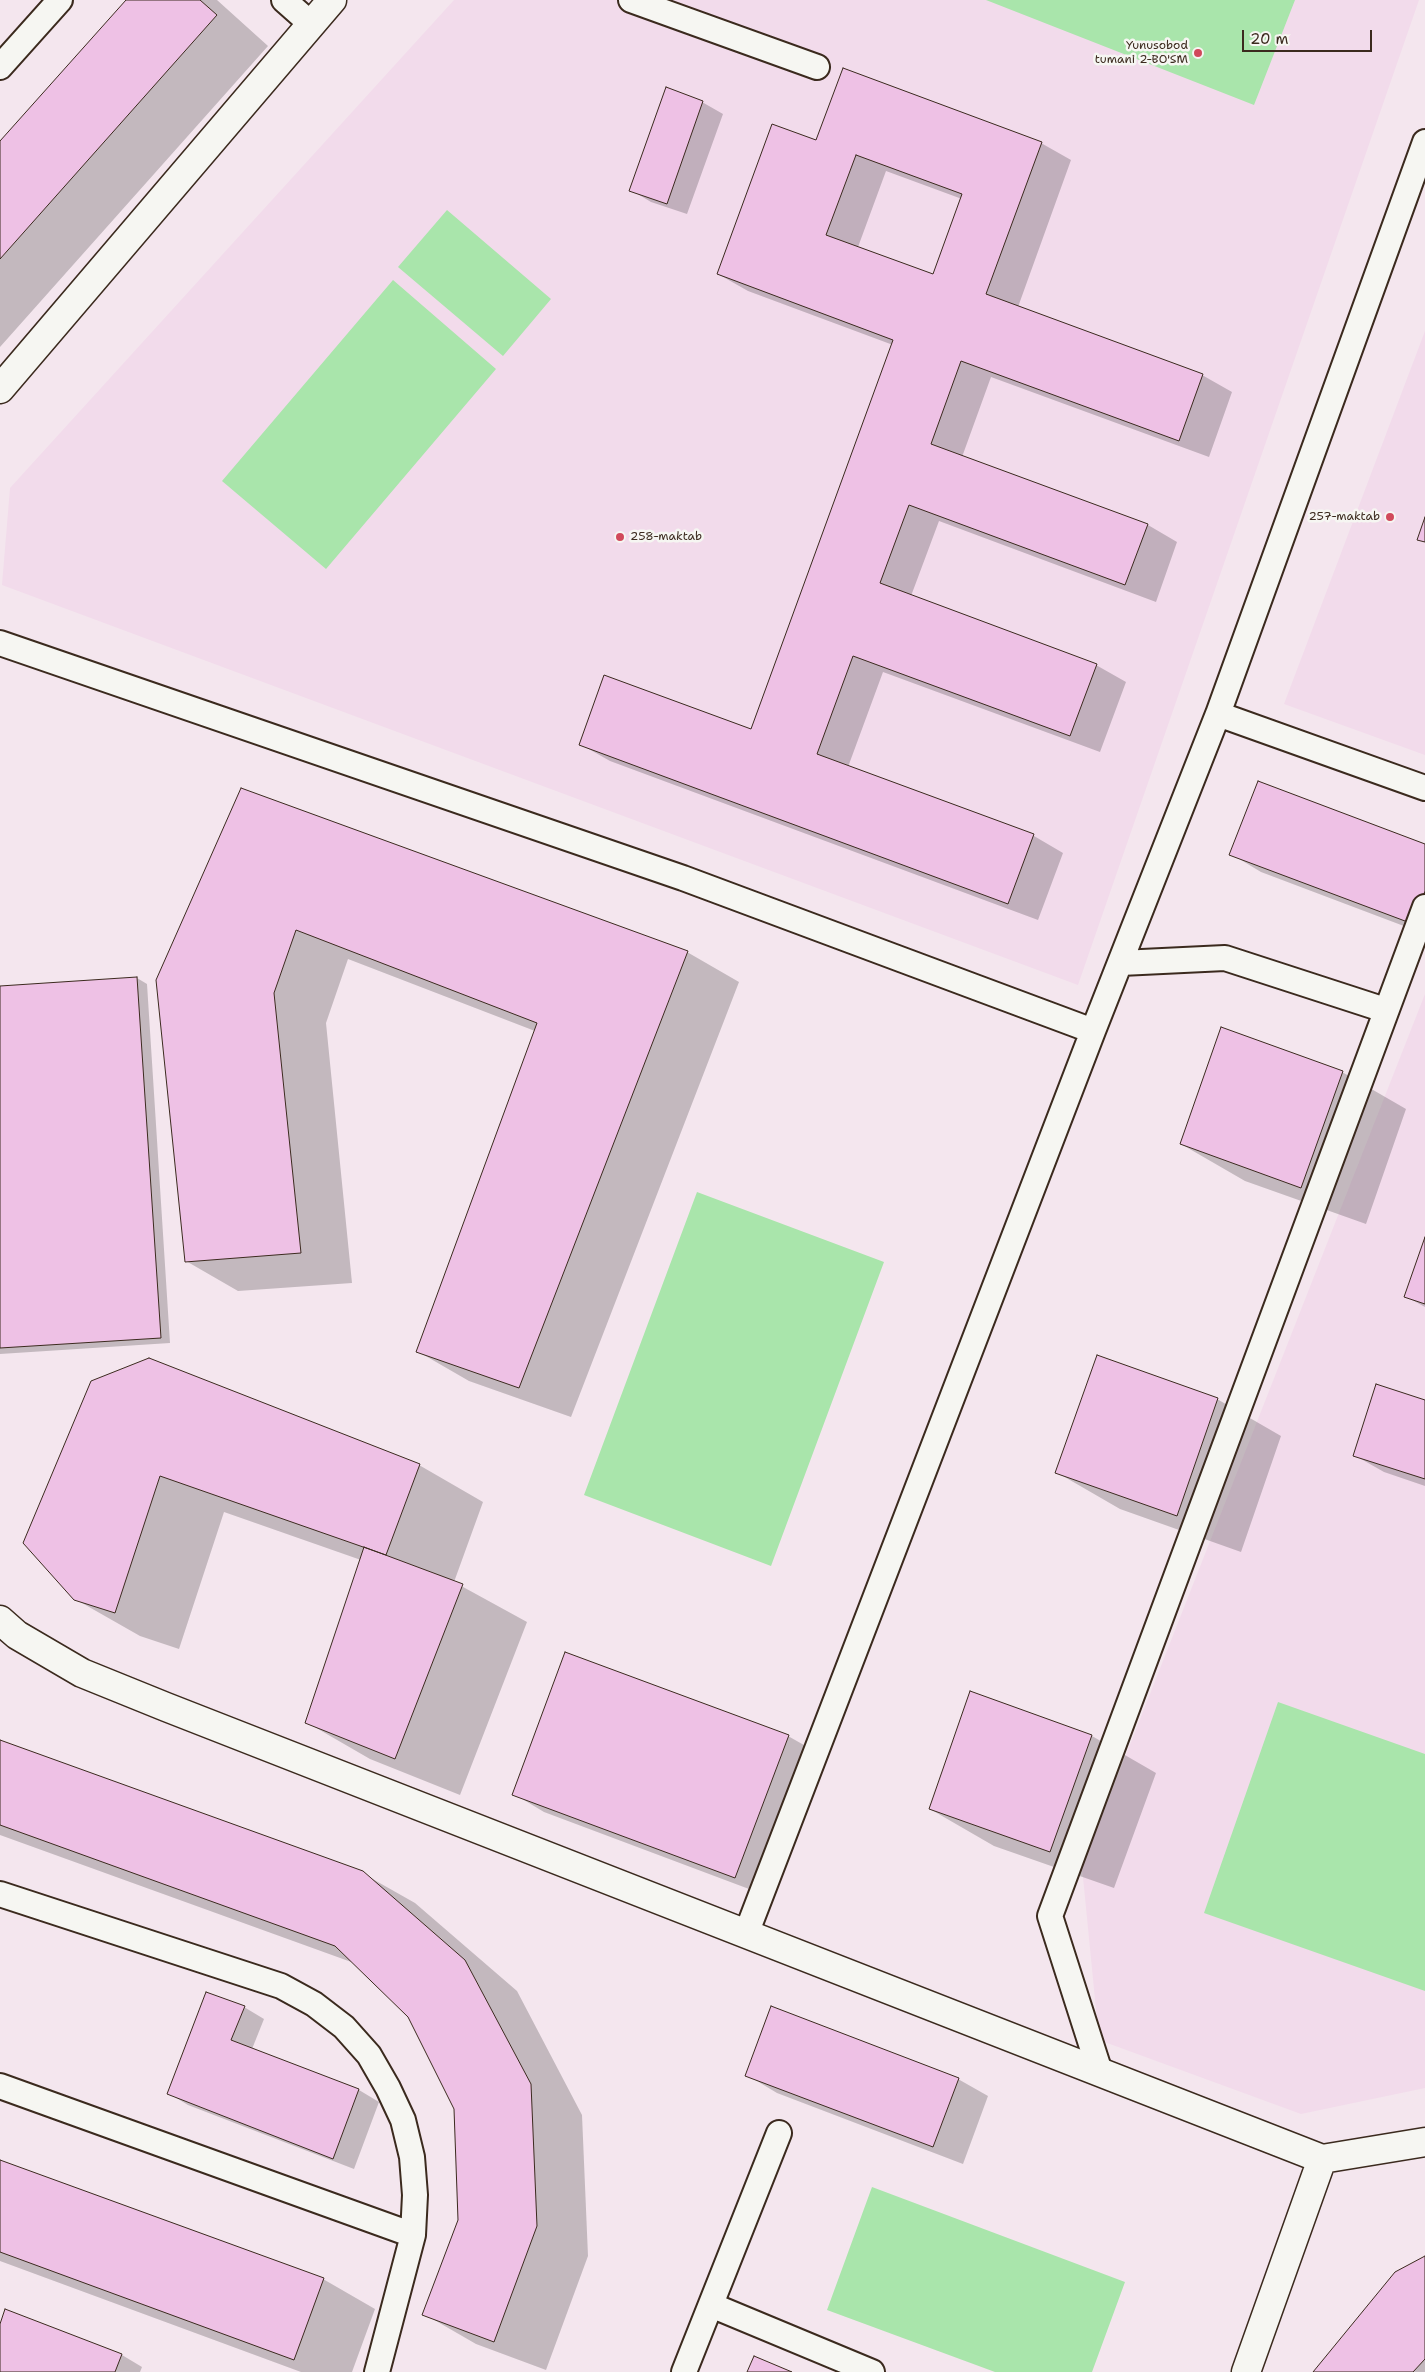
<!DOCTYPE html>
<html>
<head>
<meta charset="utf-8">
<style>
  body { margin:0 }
  #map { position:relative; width:1425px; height:2372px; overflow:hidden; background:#f4e6ee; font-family:"Shantell Sans",sans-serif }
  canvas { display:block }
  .scale { position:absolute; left:1242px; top:30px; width:130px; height:22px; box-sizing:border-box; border:2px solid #3b2a1e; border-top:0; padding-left:6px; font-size:15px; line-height:18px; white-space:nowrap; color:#3b2a1e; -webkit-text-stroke:4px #f6f6f2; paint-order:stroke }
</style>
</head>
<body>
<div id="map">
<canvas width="1425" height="2372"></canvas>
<div class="scale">20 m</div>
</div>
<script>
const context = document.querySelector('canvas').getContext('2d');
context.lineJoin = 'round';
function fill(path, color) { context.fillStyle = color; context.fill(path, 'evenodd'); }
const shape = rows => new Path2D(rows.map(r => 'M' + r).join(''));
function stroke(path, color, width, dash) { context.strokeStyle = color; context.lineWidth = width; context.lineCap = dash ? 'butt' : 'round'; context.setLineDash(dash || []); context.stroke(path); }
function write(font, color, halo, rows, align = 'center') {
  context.font = font + ' "Shantell Sans",sans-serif'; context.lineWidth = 5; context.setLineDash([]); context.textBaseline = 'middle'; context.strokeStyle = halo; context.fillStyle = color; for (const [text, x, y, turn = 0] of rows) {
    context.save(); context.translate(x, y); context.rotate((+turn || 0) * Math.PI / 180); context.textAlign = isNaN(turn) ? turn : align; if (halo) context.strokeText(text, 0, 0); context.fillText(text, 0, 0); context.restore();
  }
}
fill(shape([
  [454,0,1419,0,1078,985,2,585,10,488],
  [1425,331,1425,755,1284,704],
  [1425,994,1425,2088,1301,2114,1099,2040,1082,1867]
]), '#f2dbeb');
fill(shape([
  [986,0,1295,0,1254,105],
  [447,210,551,299,503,356,398,267],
  [393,280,496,369,326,569,222,481],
  [697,1192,884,1262,771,1566,584,1495],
  [1278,1702,1425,1754,1425,1991,1204,1913],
  [872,2187,1125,2282,1092,2372,995,2372,827,2310]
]), '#a9e5ab');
fill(shape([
  [128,0,217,0,268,46,0,347,0,143],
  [702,102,723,114,687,214,651,202,631,190],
  [817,142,1041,143,1071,160,1018,307,1202,375,1232,392,1209,457,991,377,962,457,1148,525,1177,542,1156,602,939,521,911,596,1096,665,1126,682,1100,752,883,672,848,767,1034,836,1063,853,1038,920,610,761,580,744,752,730,893,345,748,291,718,274],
  [886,171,962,199,934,276,858,247],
  [242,790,687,952,739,982,571,1417,469,1381,417,1351,535,1031,348,959,326,1023,352,1283,238,1291,186,1261],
  [1425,846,1425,934,1261,872,1231,854],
  [137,978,147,984,170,1343,0,1354,0,987],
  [1342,1072,1406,1109,1366,1224,1245,1181,1181,1144],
  [1425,1241,1425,1307,1405,1296],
  [92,1382,419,1465,483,1502,454,1582,527,1622,460,1795,370,1759,306,1722,361,1560,224,1512,179,1649,140,1636,75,1599],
  [1217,1399,1281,1436,1241,1552,1120,1509,1056,1472],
  [1425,1401,1425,1486,1384,1472,1354,1455],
  [788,1736,818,1753,765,1895,544,1812,514,1794],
  [1092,1736,1156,1773,1114,1888,994,1846,930,1809],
  [0,1741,362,1873,415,1903,517,1991,582,2115,588,2256,546,2370,476,2344,424,2314,459,2220,456,2109,409,2016,354,1963,0,1835],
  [244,2007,264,2019,252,2049,359,2090,379,2102,354,2169,188,2105,168,2093],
  [747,2075,958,2079,988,2096,963,2164,777,2093],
  [0,2161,323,2279,375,2309,352,2372,301,2372,0,2261],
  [1425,2257,1425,2372,1315,2372],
  [6,2311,122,2355,142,2367,140,2372,0,2372,0,2327]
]), '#0003');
const building = shape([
  [126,0,200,0,217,15,0,259,0,141,126,0],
  [843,68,1042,142,986,294,1203,374,1179,441,961,361,931,444,1148,524,1125,585,909,505,880,583,1097,664,1070,736,853,656,817,754,1034,834,1008,904,579,745,604,675,751,729,893,340,717,274,772,124,816,140,843,68],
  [856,155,962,194,933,274,826,235,856,155],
  [666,87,703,101,667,204,629,191,666,87],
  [1425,517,1425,542,1417,540,1425,517],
  [1258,781,1425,844,1425,891,1413,924,1229,855,1258,781],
  [241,788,688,951,519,1388,416,1352,537,1023,296,930,274,993,301,1253,185,1262,156,980,241,788],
  [137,977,161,1338,0,1348,0,986,137,977],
  [1221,1027,1343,1071,1301,1188,1180,1144,1221,1027],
  [1425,1237,1425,1304,1404,1297,1425,1237],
  [1097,1355,1218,1398,1177,1516,1055,1473,1097,1355],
  [149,1358,420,1464,386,1555,160,1476,115,1613,74,1600,23,1543,91,1381,149,1358],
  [1376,1384,1425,1400,1425,1479,1353,1456,1376,1384],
  [364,1547,463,1584,395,1759,305,1723,364,1547],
  [565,1652,789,1735,735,1878,512,1795,565,1652],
  [970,1691,1092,1735,1050,1852,929,1809,970,1691],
  [0,1740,363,1871,465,1960,531,2084,537,2226,494,2342,422,2315,458,2220,454,2109,408,2017,335,1946,0,1825,0,1740],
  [206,1992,245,2006,231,2040,359,2089,333,2159,167,2094,206,1992],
  [771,2006,959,2078,933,2147,745,2076,771,2006],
  [0,2160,324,2278,294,2360,0,2252,0,2160],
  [1425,2256,1425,2359,1413,2372,1313,2372,1395,2272,1425,2256],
  [5,2309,122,2354,115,2372,0,2372,0,2324,5,2309],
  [754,2356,792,2372,747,2372,754,2356]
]);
fill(building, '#eec1e5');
stroke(building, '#3b2a1e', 1);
const lane = shape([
  [284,0,310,23],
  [631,0,817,67],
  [0,67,60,0],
  [0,643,683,878,1093,1031],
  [1218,714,1425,788],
  [1121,963,1225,958,1385,1010],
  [0,1894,281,1986,314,2004,344,2027,369,2055,388,2088,403,2120,412,2157,415,2195,413,2235,377,2372],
  [746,1934,1093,1031,1218,714,1425,142],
  [1100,2072,1050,1916,1425,907],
  [0,2086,413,2235],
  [711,2305,872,2372],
  [684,2372,779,2133]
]);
const street = shape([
  [0,389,332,0],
  [0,1620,17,1635,82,1673,166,1707,1322,2159,1425,2142],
  [1246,2372,1322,2159]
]);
stroke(lane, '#3b2a1e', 28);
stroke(street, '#3b2a1e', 31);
stroke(lane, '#f6f6f2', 24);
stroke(street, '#f6f6f2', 28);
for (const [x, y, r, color] of [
  [1198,53,5,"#d1495b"],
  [1390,517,5,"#d1495b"],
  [620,537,5,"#d1495b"]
]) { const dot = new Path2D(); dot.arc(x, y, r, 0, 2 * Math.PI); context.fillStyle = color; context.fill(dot); stroke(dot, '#f6f6f2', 2); }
write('12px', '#3b2a1e', '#f6f6f2', [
  ["Yunusobod",1188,46],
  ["tumani 2-BO'SM",1188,60],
  ["257-maktab",1380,517],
  ["258-maktab",630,537,"left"]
], 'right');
</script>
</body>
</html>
